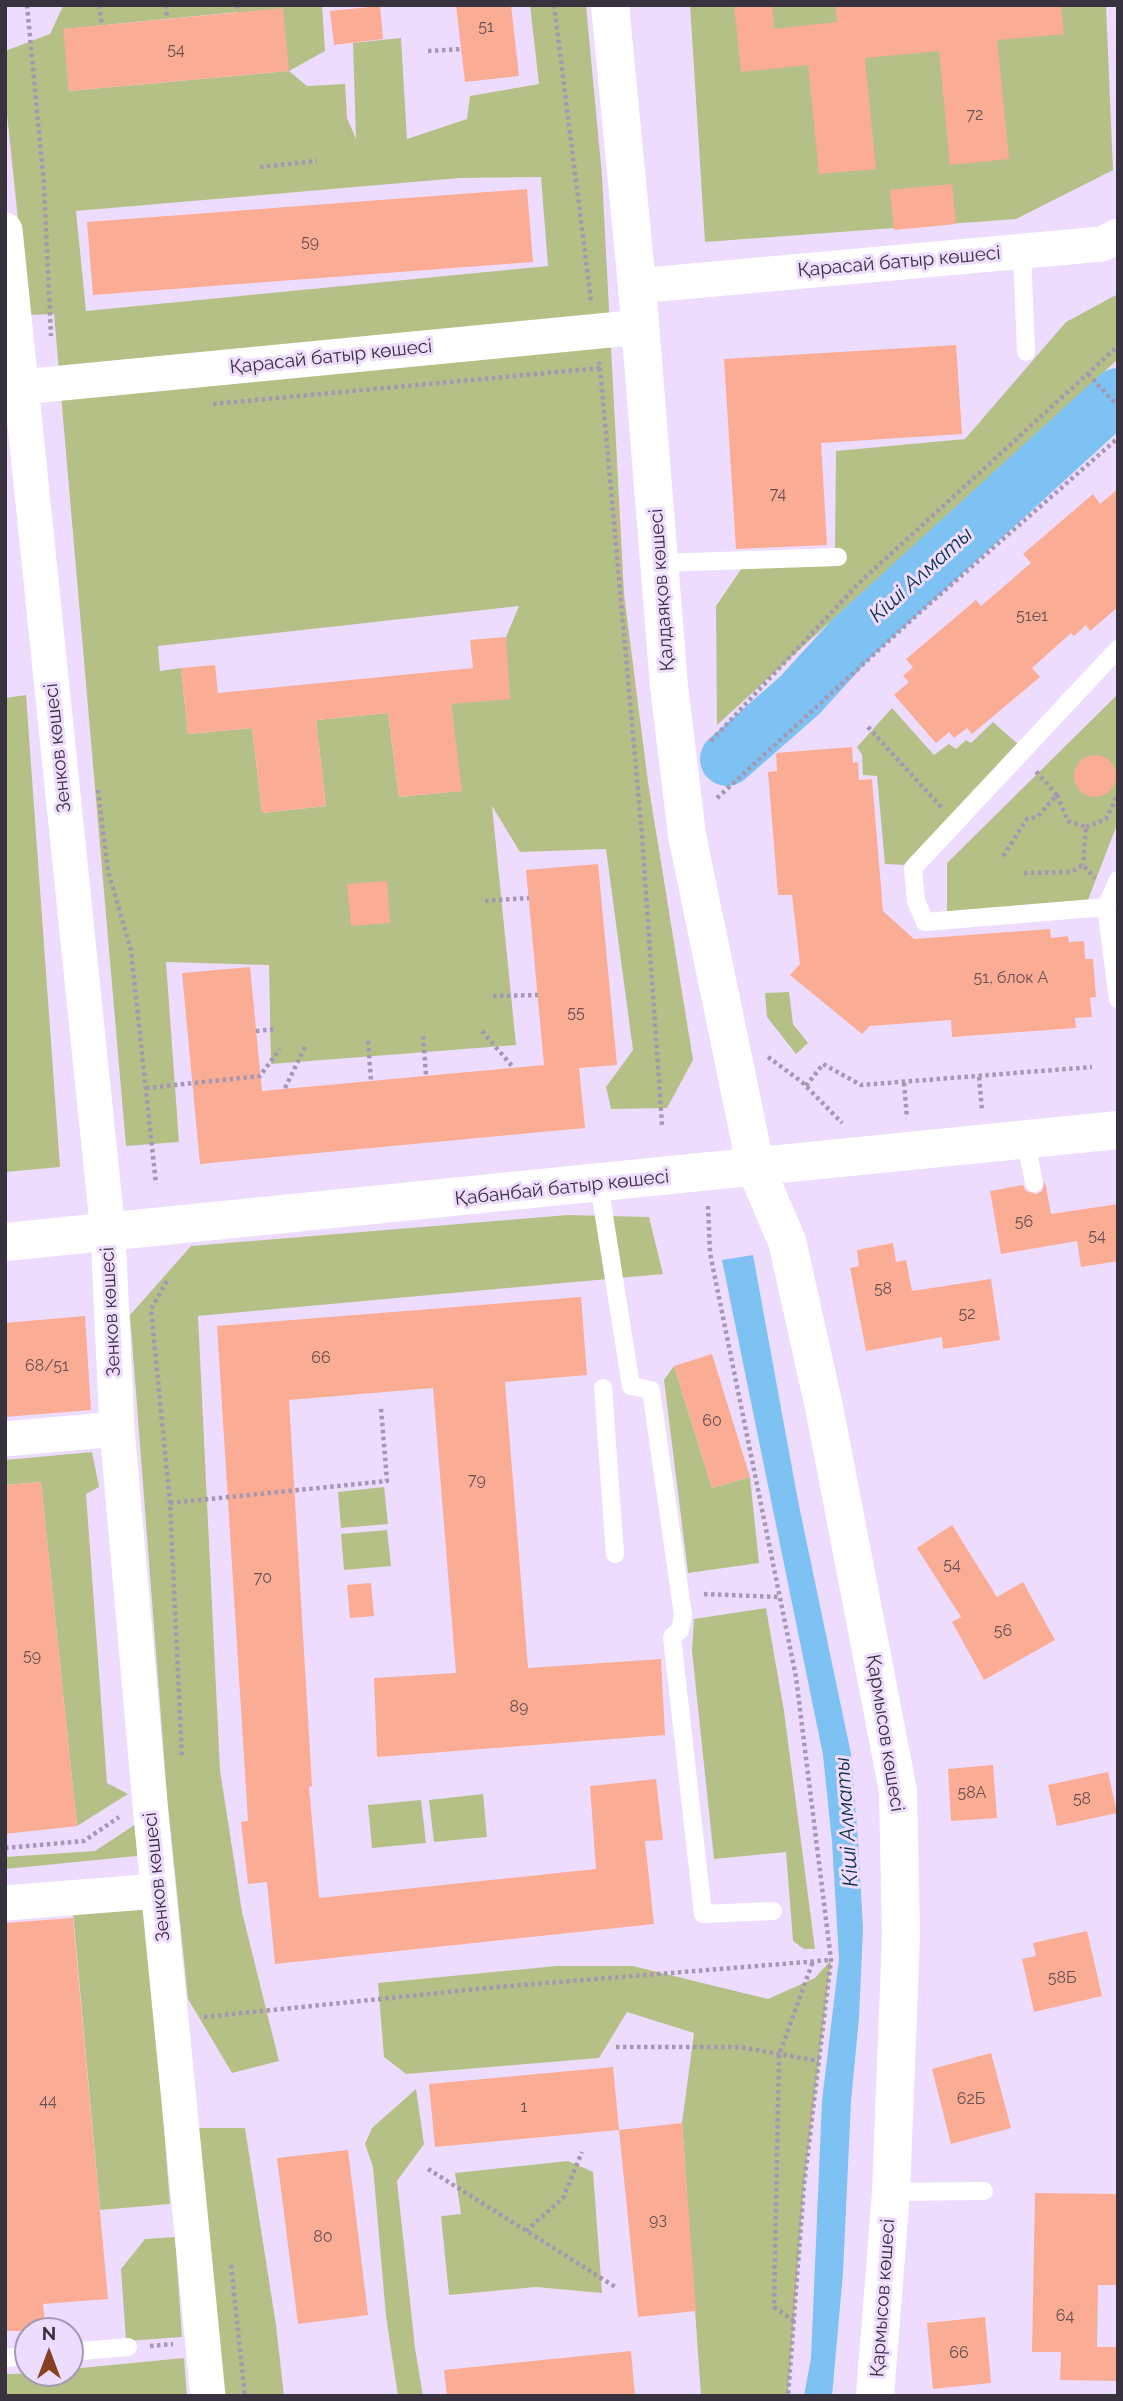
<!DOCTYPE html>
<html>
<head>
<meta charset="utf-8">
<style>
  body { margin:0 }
  #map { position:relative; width:1123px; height:2401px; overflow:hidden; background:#eedcfe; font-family:Raleway,sans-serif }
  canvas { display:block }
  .frame { position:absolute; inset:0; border:7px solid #38313e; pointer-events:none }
  .north { position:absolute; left:14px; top:2317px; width:70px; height:70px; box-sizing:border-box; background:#eedcfe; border:2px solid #a598b1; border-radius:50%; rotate:0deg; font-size:19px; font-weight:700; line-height:28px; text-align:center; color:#38313e }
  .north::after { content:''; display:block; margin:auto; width:24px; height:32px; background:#873f22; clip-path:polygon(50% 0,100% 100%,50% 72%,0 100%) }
</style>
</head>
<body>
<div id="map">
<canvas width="1123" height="2401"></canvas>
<div class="frame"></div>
<div class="north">N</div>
</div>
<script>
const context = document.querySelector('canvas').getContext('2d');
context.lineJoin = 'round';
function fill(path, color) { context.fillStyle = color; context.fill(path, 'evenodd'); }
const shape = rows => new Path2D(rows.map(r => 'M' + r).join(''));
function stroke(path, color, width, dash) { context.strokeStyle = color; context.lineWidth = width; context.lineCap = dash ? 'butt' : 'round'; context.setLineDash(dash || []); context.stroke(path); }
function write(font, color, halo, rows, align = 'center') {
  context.font = font + ' Raleway,sans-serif'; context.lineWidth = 6; context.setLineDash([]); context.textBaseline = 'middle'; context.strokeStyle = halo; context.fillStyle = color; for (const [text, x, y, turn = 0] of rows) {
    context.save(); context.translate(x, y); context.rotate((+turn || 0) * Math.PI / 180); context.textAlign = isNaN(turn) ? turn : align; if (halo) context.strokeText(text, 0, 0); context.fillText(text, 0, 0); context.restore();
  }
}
fill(shape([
  [322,5,325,51,289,71,307,86,345,84,347,118,356,139,353,43,401,38,407,139,467,119,470,96,539,84,530,5,586,5,602,176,624,594,648,782,693,1060,667,1108,611,1109,606,1087,633,1050,606,849,520,852,492,806,516,1045,271,1064,269,965,166,962,179,1142,126,1146,54,314,28,315,5,95,5,51,50,34,63,6],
  [238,12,289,71,69,91,64,29],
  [541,177,548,266,86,311,76,211,460,178],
  [519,606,506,637,451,704,461,791,399,797,388,713,316,720,326,806,262,813,252,728,188,734,181,668,160,671,158,646],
  [690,5,1106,5,1113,170,1016,219,705,242],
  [1118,294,1118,359,717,725,716,606,748,559,835,549,836,451,965,439,1066,322],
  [1118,694,1118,822,1088,900,947,913,947,863],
  [26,695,60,1167,5,1172,5,698],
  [892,708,934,755,949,744,956,749,966,740,971,743,993,722,1019,745,906,865,885,864,877,776,863,775,862,755,857,747],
  [789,992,793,1024,808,1043,796,1054,767,1017,765,993],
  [568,1215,649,1217,663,1274,198,1316,220,1770,242,1912,279,2061,232,2073,188,1999,167,1796,130,1315,191,1246],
  [674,1366,712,1488,750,1477,759,1563,688,1573,664,1380],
  [92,1452,99,1487,86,1494,107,1783,128,1794,77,1826,41,1482,5,1485,5,1460],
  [384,1487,388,1524,341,1528,338,1492],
  [387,1530,391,1566,344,1570,341,1534],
  [766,1608,784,1711,815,1949,804,1949,793,1941,786,1852,714,1859,692,1651,694,1619],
  [483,1794,487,1837,434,1842,429,1800],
  [421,1800,426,1843,372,1848,368,1805],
  [136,1824,137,1856,5,1869,5,1857,95,1851],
  [146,1903,170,2204,100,2210,73,1913],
  [831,1960,804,2185,788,2396,701,2396,682,2123,694,2033,627,2012,599,2058,406,2074,384,2057,378,1983,557,1966,633,1966,768,1999,815,1978],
  [416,2089,424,2144,397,2181,415,2348,423,2396,398,2396,386,2316,373,2167,365,2144,372,2128],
  [194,2128,245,2128,276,2325,284,2396,221,2396],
  [568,2161,593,2172,602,2293,536,2287,449,2295,441,2216,461,2214,455,2173],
  [175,2237,182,2337,126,2341,121,2269,145,2239],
  [184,2358,187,2396,5,2396,5,2374,70,2373,70,2369]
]), '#b5c087');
fill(shape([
  [753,1255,798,1501,851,1754,858,1840,863,1929,859,2018,851,2101,843,2273,832,2396,804,2396,811,2358,822,2101,839,1959,832,1842,823,1755,722,1260]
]), '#7ec1f3');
stroke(shape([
  [727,759,800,695,851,639,1118,395]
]), '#7ec1f3', 54);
fill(shape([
  [456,5,511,5,519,76,465,82],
  [734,5,772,5,774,29,837,22,835,5,1061,5,1064,34,997,40,1009,159,950,165,939,51,865,58,876,169,819,174,808,65,741,72],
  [380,6,383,39,334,45,330,11],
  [283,8,289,71,69,91,63,29],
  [952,184,956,224,894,230,890,190],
  [527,189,533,262,93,295,87,222],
  [956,345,962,434,821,443,827,545,736,549,724,359],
  [1118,489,1118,607,1090,631,1086,625,1074,636,1071,633,1032,668,1040,677,972,734,967,728,954,738,949,732,936,743,894,695,909,682,903,676,913,667,906,659,976,600,981,606,1031,563,1023,554,1093,494,1100,504],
  [506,637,510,699,451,704,462,791,399,797,388,713,316,720,326,806,262,813,252,728,188,734,181,668,215,665,218,693,473,668,470,640],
  [852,747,853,763,858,762,859,780,872,779,883,911,914,939,1050,929,1051,938,1068,936,1069,942,1084,941,1085,959,1093,959,1096,997,1090,998,1092,1017,1075,1018,1076,1028,952,1037,951,1020,870,1026,862,1034,790,975,800,964,792,895,778,895,768,772,777,771,776,753],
  '1074 776a21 21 0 1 1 42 0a21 21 0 1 1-42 0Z',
  [598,864,617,1065,579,1068,585,1128,200,1164,182,973,250,967,262,1091,544,1065,526,870],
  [387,881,390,923,351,926,347,884],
  [1045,1181,1051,1214,1118,1204,1118,1261,1081,1267,1077,1241,1001,1254,990,1191,1023,1185,1026,1191,1036,1194,1042,1191],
  [893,1243,896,1262,906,1260,912,1291,991,1279,1000,1340,943,1349,942,1337,866,1351,850,1268,859,1266,857,1250],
  [581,1297,587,1375,505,1382,528,1668,661,1659,665,1735,377,1757,374,1678,456,1673,433,1388,289,1400,312,1786,309,1787,319,1898,596,1869,590,1786,656,1779,663,1840,645,1841,654,1924,275,1964,267,1882,248,1884,241,1822,248,1821,217,1326],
  [85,1316,91,1410,5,1417,5,1323],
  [712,1354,750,1477,712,1488,674,1366],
  [41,1482,77,1826,5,1834,5,1485],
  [952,1525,997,1597,1023,1582,1055,1640,984,1680,952,1622,961,1617,917,1548],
  [371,1583,374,1616,350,1618,347,1585],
  [993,1765,997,1818,951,1821,948,1769],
  [1108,1772,1117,1813,1057,1826,1048,1785],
  [73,1918,108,2299,43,2304,46,2331,5,2331,5,1923],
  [1087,1931,1102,1996,1034,2012,1022,1959,1036,1956,1033,1943],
  [991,2053,1011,2128,951,2144,932,2069],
  [613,2067,619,2130,435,2147,429,2084],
  [682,2123,696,2311,638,2317,619,2130],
  [348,2150,368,2315,298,2324,277,2158],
  [1035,2193,1118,2194,1118,2285,1098,2285,1097,2347,1118,2347,1118,2381,1060,2380,1061,2352,1032,2352],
  [985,2317,991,2383,933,2389,927,2323],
  [631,2351,635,2396,447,2396,444,2370]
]), '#faad94');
stroke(shape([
  [27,5,44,185,51,336],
  [99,5,102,25],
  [166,5,167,17],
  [237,5,238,12],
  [554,5,591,301],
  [428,51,462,49],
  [260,167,317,161],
  [600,368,642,835,662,1125],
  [1088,374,1118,406],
  [213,404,600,368,599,362],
  [868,727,941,807],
  [711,741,859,583,1118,346],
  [98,790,108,871,131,950,156,1184],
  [1057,795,1068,821,1086,827,1083,865],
  [717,798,919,613,1118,438],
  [1086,827,1106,819,1118,794],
  [1003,856,1027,819,1037,817,1057,795,1034,769],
  [1024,873,1071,872,1083,865,1095,878],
  [485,901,529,898],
  [493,996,538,995],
  [256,1031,277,1029],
  [482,1031,513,1067],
  [423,1036,426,1075],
  [368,1041,371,1081],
  [768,1057,802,1082,842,1123],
  [979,1077,982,1110],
  [904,1083,907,1118],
  [806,1086,823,1064,861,1085,1092,1067],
  [146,1088,260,1076,280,1049],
  [285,1088,305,1047],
  [708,1206,710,1253,796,1677,831,1960,804,2185,788,2396],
  [167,1281,151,1309,170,1503,182,1758],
  [170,1503,387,1481,381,1408],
  [704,1594,779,1597],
  [5,1848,84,1841,119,1817],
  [204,2017,497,1987,831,1960],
  [616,2047,740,2047,819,2061],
  [428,2169,617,2288],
  [526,2231,563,2198,582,2152],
  [231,2265,245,2396],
  [794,2321,774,2307,779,2055,813,1961],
  [150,2346,173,2344]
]), '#a698b2', 4.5, [3.5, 3.5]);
stroke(shape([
  [1022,252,1026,352],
  [660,563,838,557],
  [1118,880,1106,907,1118,999],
  [1106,907,925,922,916,901,913,868,1118,649],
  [1025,1139,1034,1183],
  [599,1184,631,1386,651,1390,683,1615,680,1630,672,1637,703,1914,773,1911],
  [603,1388,615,1554],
  [891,2192,984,2191],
  [70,2352,128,2347],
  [5,2358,28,2356]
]), '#fff', 18);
stroke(shape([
  [5,230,108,1233,117,1429,151,1816,208,2396],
  [637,286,1102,244,1118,236],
  [21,387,641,327],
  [5,1439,117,1429],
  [5,1903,158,1891]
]), '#fff', 35);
stroke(shape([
  [610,5,637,286,669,686,687,835,756,1169,787,1241,824,1407,898,1791,901,1936,891,2192,875,2396],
  [5,1242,1118,1130]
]), '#fff', 38);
write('16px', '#685054', null, [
  ["51",486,27],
  ["54",176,50],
  ["72",975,115],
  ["59",310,242],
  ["74",778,494],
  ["51e1",1032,616],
  ["51, блок А",1011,978],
  ["55",576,1013],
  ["56",1024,1222],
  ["54",1097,1236],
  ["58",883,1289],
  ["52",967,1314],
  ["66",321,1358],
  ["68/51",47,1366],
  ["60",712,1421],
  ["79",477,1480],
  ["54",952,1565],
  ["70",263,1578],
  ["56",1003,1631],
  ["59",32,1656],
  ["89",519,1707],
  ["58А",972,1793],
  ["58",1082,1799],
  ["58Б",1062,1978],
  ["62Б",971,2099],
  ["44",48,2101],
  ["1",524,2107],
  ["93",658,2220],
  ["80",323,2237],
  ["64",1065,2316],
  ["66",959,2353]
]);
write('19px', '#38313e', '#eedcfe', [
  ["Қарасай батыр көшесі",899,262,-5],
  ["Қарасай батыр көшесі",331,357,-6],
  ["Қалдаяқов көшесі",662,590,-94],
  ["Зенков көшесі",58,748,-96],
  ["Қабанбай батыр көшесі",562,1188,-6],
  ["Зенков көшесі",111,1312,-93],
  ["Қармысов көшесі",885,1733,81],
  ["Зенков көшесі",157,1877,-96],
  ["Қармысов көшесі",883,2298,-86]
]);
write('italic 21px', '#0a3149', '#eedcfe', [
  ["Кіші Алматы",921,575,-42],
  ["Кіші Алматы",847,1822,-94]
]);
</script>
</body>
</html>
